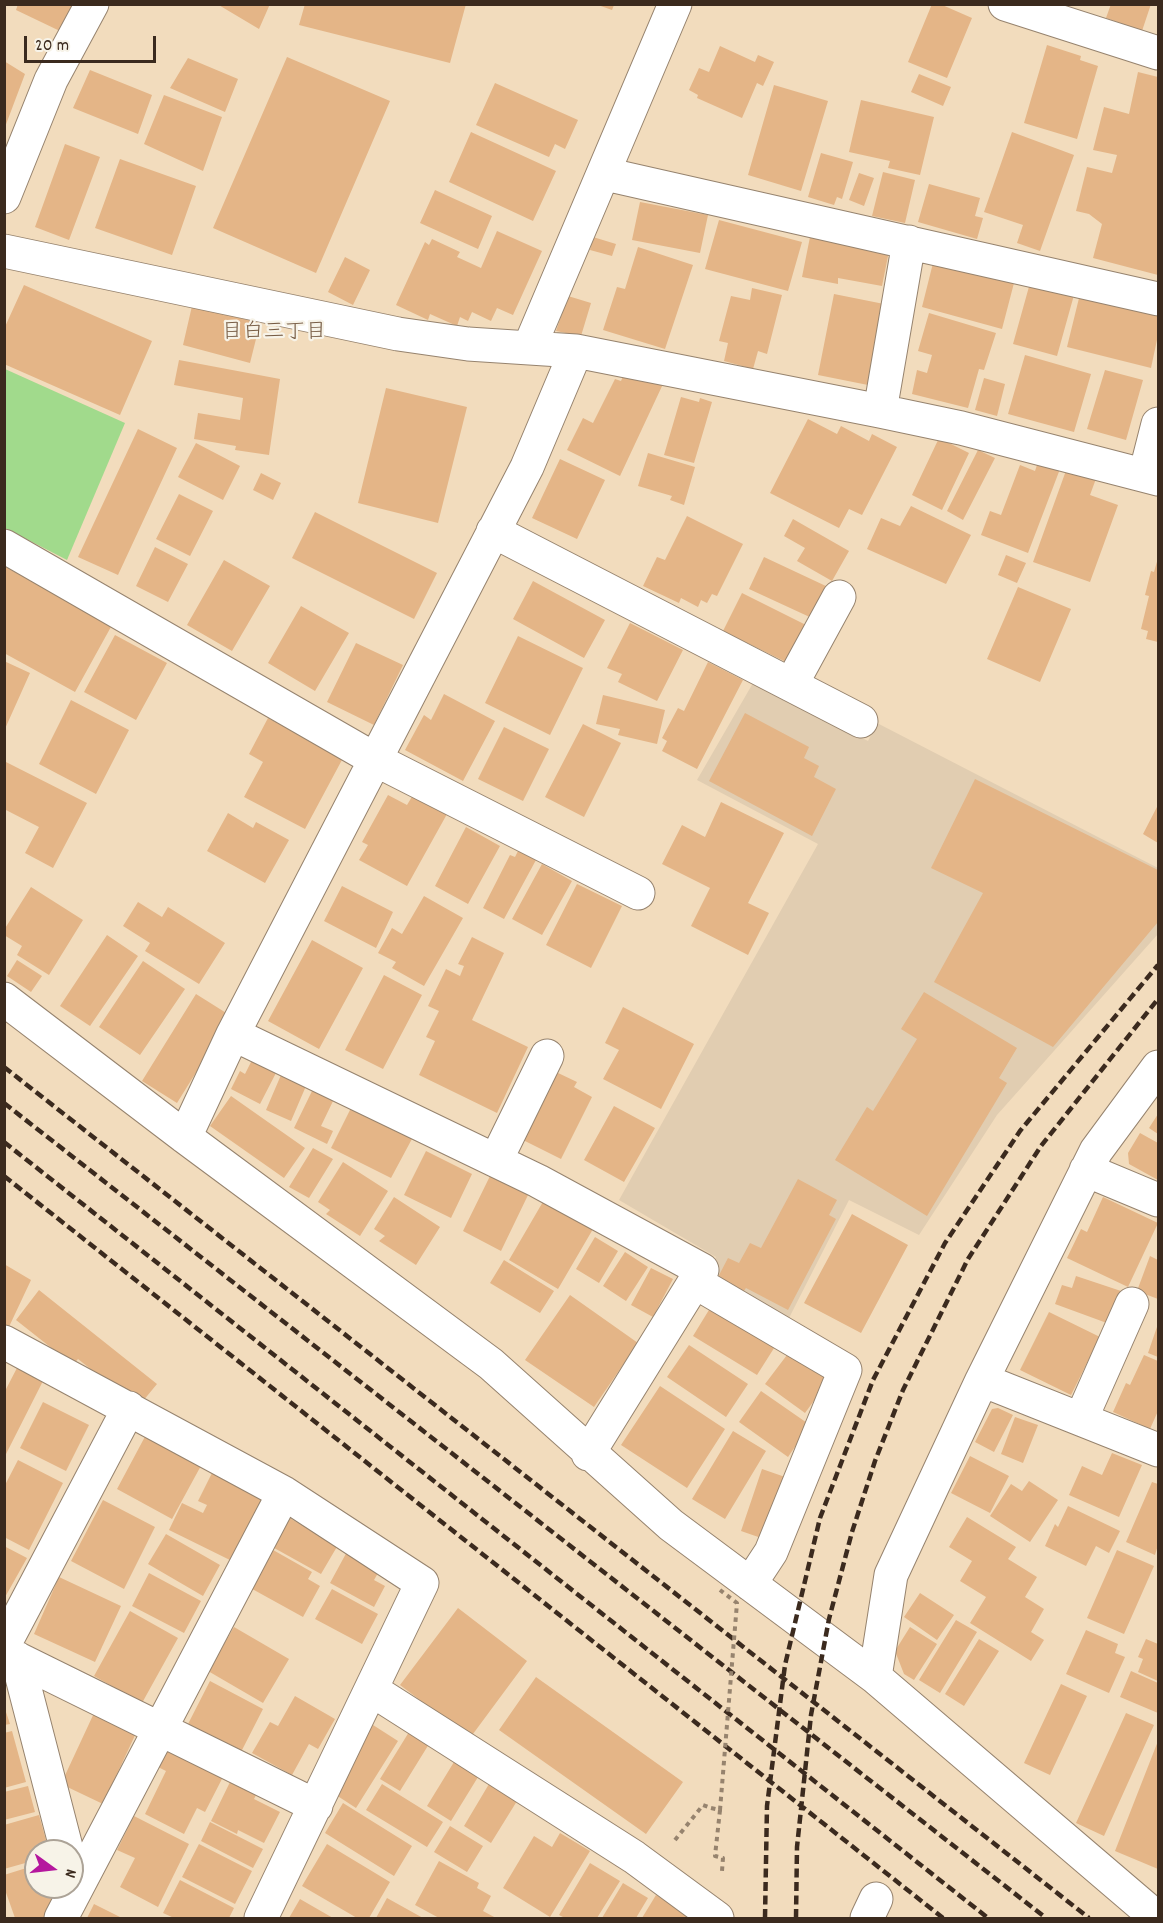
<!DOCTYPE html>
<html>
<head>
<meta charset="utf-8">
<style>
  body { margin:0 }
  #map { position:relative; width:1163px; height:1923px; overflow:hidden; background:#f2dcbd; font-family:Dekko,sans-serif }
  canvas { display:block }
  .frame { position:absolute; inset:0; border:6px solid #3b2a1e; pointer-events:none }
  .north { position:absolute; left:24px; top:1839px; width:60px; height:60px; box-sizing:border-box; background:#f7f3e8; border:2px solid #aca397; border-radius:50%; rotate:105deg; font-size:16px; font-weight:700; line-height:24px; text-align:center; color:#3b2a1e }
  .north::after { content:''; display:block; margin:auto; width:21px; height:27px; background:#b5179e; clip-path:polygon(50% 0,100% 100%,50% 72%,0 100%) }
  .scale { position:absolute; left:24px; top:36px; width:132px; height:27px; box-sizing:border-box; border:3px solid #3b2a1e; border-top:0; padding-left:8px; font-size:18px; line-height:21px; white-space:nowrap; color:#3b2a1e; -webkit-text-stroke:4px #f7f3e8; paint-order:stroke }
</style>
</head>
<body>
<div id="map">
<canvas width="1163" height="1923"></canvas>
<div class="frame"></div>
<div class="north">N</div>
<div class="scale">20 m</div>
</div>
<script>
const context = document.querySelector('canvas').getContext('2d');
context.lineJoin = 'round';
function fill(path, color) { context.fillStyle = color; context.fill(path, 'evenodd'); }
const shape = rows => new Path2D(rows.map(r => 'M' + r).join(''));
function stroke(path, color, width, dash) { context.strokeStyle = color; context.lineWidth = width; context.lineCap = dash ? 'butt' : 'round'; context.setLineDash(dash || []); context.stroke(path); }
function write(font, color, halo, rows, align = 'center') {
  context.font = font + ' Dekko,"Klee One",sans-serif'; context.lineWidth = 4.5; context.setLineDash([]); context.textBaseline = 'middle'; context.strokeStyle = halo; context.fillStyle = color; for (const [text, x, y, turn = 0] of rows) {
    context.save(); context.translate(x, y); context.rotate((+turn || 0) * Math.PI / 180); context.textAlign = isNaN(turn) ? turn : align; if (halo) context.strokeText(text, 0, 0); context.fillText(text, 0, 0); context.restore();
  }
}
fill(shape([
  [753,683,868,741,877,723,1158,868,1158,934,997,1115,919,1235,849,1200,789,1318,707,1277,716,1257,619,1200,818,844,697,780]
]), '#e1cdb1');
fill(shape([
  [5,369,125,423,67,560,5,528]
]), '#a1da8c');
fill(shape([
  [18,4,78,4,62,32,16,10],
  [217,4,270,4,259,29],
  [305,4,466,4,450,63,299,25],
  [932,4,940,4,972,18,947,78,908,62],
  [1111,4,1151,4,1142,31,1106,18],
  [598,5,614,5,612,10],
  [1047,45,1081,56,1080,60,1098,66,1077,139,1024,123],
  [720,46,755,62,758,55,774,62,763,86,757,83,742,118,697,98,698,95,689,90,699,68,709,72],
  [287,57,390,101,316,273,213,228],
  [188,58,238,79,225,112,170,88],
  [4,61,25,74,5,127,4,127],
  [90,70,152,95,138,134,73,108],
  [1138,72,1158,77,1158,275,1093,258,1102,224,1089,214,1076,211,1087,167,1112,173,1117,155,1093,150,1104,107,1129,114],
  [919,74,951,87,943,106,911,92],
  [495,83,578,120,565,149,555,144,549,157,476,125],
  [774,85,828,101,801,191,748,175],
  [164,95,222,117,203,171,144,144],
  [861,100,934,117,920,175,888,168,890,161,849,152],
  [471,132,556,171,533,221,449,182],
  [1012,132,1074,155,1040,251,1017,243,1023,225,984,212],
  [65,144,100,157,69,240,35,227],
  [821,153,853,162,842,199,837,197,834,205,808,197],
  [120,159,196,186,172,255,95,228],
  [883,172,915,180,905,223,872,216],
  [859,173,874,178,864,206,849,200],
  [929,184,980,198,975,216,983,218,977,239,918,222],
  [435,190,492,216,478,249,420,223],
  [640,202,708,215,700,253,632,240],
  [719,220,802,242,788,291,705,269],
  [497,231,542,251,513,315,497,308,491,321,472,312,468,321,460,317,457,326,430,314,428,320,396,305,425,242,429,245,432,239,460,252,457,257,481,268],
  [593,237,616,244,612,256,590,250],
  [810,237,889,251,882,286,838,278,838,284,802,277],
  [638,247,693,265,665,349,603,330,617,287,625,289],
  [345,257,370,270,353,305,328,292],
  [933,263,1014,283,1002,329,922,307],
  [1030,283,1074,295,1057,356,1013,344],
  [24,285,152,341,120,415,4,364,4,329],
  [752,288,782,295,767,354,758,351,753,369,724,361,728,343,719,341,731,296,750,300],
  [834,294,884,304,868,385,818,375],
  [1080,294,1158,314,1158,335,1151,368,1067,347],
  [568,296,591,303,581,336,556,331],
  [192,306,260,323,250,363,183,345],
  [929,313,996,333,984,370,979,369,968,408,912,394,917,370,927,373,932,355,918,351],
  [1025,355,1091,374,1074,432,1008,414],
  [179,360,280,379,269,455,235,450,236,446,194,439,198,413,240,420,243,398,174,385],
  [1105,370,1143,380,1126,440,1087,429],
  [624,374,663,384,620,476,567,450,583,418,593,423,615,379,621,381],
  [984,378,1005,384,997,416,975,410],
  [386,388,467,407,438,523,358,503],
  [681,397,699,402,700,398,712,402,694,463,664,455],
  [808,419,837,434,841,426,869,441,872,434,897,447,862,515,849,509,839,528,770,493],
  [138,429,177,448,118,575,78,557],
  [939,438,969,453,942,510,912,495],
  [196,443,240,466,223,500,178,477],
  [978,450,995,458,963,520,947,511],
  [648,453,695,467,684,505,670,500,672,496,638,486],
  [560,459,605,480,577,539,532,518],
  [1038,462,1060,469,1028,553,981,535,990,511,1001,515,1020,465,1035,471],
  [1068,465,1097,476,1090,495,1118,505,1090,582,1033,562],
  [261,473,281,483,273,500,253,490],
  [179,494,213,511,190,556,156,539],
  [911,506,971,535,946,584,867,549,881,518,900,526],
  [315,512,437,573,414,619,292,558],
  [687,516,743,544,717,596,712,594,707,603,701,600,698,607,681,598,679,603,643,586,657,557,665,560],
  [793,519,849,551,832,581,797,561,805,548,784,536],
  [155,547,188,564,168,602,136,586],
  [1006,555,1026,563,1017,583,998,575],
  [764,557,828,587,814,619,749,589],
  [1158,558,1158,642,1146,639,1148,631,1141,629,1149,596,1145,595,1151,571,1154,572],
  [224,560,270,586,232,651,187,625],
  [4,566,112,625,75,692,4,653],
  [533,581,605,620,584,658,513,619],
  [1018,587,1071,609,1040,682,987,659],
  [742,593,808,626,790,664,723,631],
  [301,606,349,633,315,691,268,663],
  [630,623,683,650,657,701,618,682,622,674,607,668],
  [115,635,167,663,136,720,84,692],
  [518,636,583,668,550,735,485,703],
  [356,643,403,665,374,725,327,702],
  [4,661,30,673,4,731],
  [708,662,743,680,697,769,662,751,667,741,662,738,678,708,684,711],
  [444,694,495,721,463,781,405,750,424,715,431,720],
  [603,695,665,710,657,744,618,735,620,729,596,724],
  [71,700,129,730,96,794,39,764],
  [745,713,809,747,804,758,819,766,814,777,836,789,812,836,709,781],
  [268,718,343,758,305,829,244,797,263,762,249,754],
  [583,724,621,743,584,817,545,797],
  [504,727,549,749,523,801,478,779],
  [4,761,87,803,53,868,25,853,39,827,4,809],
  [975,779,1158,870,1158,922,1053,1047,934,982,983,893,931,868],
  [388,795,407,805,413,795,447,814,407,886,359,860,368,845,362,842],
  [721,802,784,833,748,903,769,913,748,955,691,926,710,888,662,864,682,825,705,837],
  [1158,805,1158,843,1143,834],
  [228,813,253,828,256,822,289,840,265,883,207,851],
  [466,827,500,846,468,904,435,886],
  [518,851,536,860,504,919,483,908,510,855,515,857],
  [542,864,572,881,542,935,512,919],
  [577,884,622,906,591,968,546,945],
  [342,886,393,912,376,948,324,921],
  [31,887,83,920,49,975,17,955,22,946,4,935,4,930],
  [424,896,463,918,424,986,392,968,396,962,378,953,392,928,402,934],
  [138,902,162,917,168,907,225,943,199,984,145,951,150,943,123,926],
  [107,935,138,956,90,1026,60,1006],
  [472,937,504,953,472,1020,528,1047,497,1113,419,1075,435,1041,426,1037,439,1011,428,1006,446,969,460,976,464,966,458,964],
  [312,940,363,968,319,1049,268,1021],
  [17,960,42,976,31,992,7,976],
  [143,961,185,989,140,1055,99,1027],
  [384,975,422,995,383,1069,345,1050],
  [924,992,1017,1048,999,1078,1007,1083,927,1216,835,1160,867,1107,873,1111,917,1039,901,1029],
  [196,994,231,1016,177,1103,142,1081],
  [623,1007,694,1044,661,1109,603,1079,619,1050,605,1043],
  [252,1060,277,1071,260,1104,231,1089,240,1071,245,1074],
  [556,1072,577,1082,574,1087,592,1097,561,1159,521,1139],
  [281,1075,306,1086,291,1121,266,1110],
  [313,1089,334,1099,321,1126,333,1131,327,1144,294,1128],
  [231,1096,305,1148,284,1178,210,1126],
  [352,1106,413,1137,391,1178,331,1148],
  [614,1106,655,1128,624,1182,584,1160],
  [1158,1114,1158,1134,1149,1128],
  [1140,1133,1158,1143,1158,1180,1129,1164,1128,1153],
  [313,1148,333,1159,309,1198,289,1187],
  [426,1151,472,1174,451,1218,404,1195],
  [343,1162,388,1191,360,1236,326,1214,330,1210,318,1202],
  [491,1174,529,1193,501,1251,463,1231],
  [798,1179,837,1200,829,1215,836,1219,788,1310,746,1288,743,1292,717,1279,728,1258,739,1263,750,1243,761,1248],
  [394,1197,440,1227,416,1265,379,1241,385,1236,374,1229],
  [1103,1197,1158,1223,1128,1287,1067,1258,1081,1229,1087,1232],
  [544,1200,593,1229,558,1289,509,1260],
  [852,1214,908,1245,861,1333,804,1303],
  [595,1237,618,1251,599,1283,576,1269],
  [625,1252,648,1267,626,1301,603,1286],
  [1150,1256,1158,1260,1158,1299,1137,1291],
  [504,1260,554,1291,540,1313,490,1283],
  [4,1264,31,1280,7,1331,4,1329],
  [651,1268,673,1279,653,1317,631,1305],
  [1076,1276,1127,1293,1115,1326,1055,1304,1062,1285,1072,1288],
  [39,1290,157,1384,138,1407,78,1359,73,1365,16,1320],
  [570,1295,638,1343,594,1407,525,1360],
  [712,1305,776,1345,757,1375,693,1336],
  [1049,1312,1100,1337,1071,1395,1020,1370],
  [1158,1324,1158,1357,1148,1353],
  [689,1345,748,1384,726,1417,667,1377],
  [790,1351,829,1380,805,1413,765,1384],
  [1144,1355,1158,1361,1158,1411,1150,1429,1113,1412,1126,1383,1130,1385],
  [18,1366,44,1379,4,1458,4,1393],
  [660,1386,725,1429,687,1488,621,1445],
  [761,1391,810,1425,788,1457,739,1422],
  [43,1402,89,1425,66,1471,20,1448],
  [998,1408,1013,1415,994,1452,975,1442,992,1409],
  [1015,1417,1038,1425,1023,1463,1001,1454],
  [148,1431,203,1462,172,1519,117,1489],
  [733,1431,766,1451,725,1519,692,1499],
  [1112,1453,1142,1465,1119,1517,1069,1495,1082,1466,1102,1475],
  [970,1456,1009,1476,990,1513,951,1493],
  [18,1460,63,1483,29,1550,4,1537,4,1487],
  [216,1465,271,1492,236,1563,169,1530,182,1503,203,1513,207,1505,198,1501],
  [762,1469,788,1478,767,1540,741,1531],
  [1029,1481,1058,1500,1030,1542,990,1516,1011,1484,1022,1491],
  [1152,1482,1158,1484,1158,1545,1155,1555,1126,1542],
  [103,1500,155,1527,124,1589,71,1561],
  [1068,1506,1120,1531,1109,1553,1096,1546,1086,1566,1045,1546,1055,1524,1058,1527],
  [284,1515,338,1545,321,1574,267,1544],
  [967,1517,1016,1547,1008,1559,1037,1577,1025,1597,1044,1609,1031,1632,1044,1640,1031,1661,970,1623,986,1597,960,1581,972,1561,949,1547],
  [166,1534,220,1565,203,1596,148,1564],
  [4,1546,27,1558,4,1599],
  [266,1546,312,1572,308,1579,320,1586,303,1617,245,1585],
  [349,1548,382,1566,374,1580,385,1586,374,1607,330,1583],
  [1117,1550,1154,1566,1124,1634,1087,1618],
  [149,1573,201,1601,184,1633,132,1606],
  [59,1577,121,1606,95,1662,34,1634],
  [332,1589,378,1614,362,1644,315,1619],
  [920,1593,954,1615,937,1640,904,1617],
  [458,1608,527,1661,470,1738,400,1685],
  [130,1611,178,1638,142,1703,94,1676],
  [956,1620,977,1632,940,1693,919,1680],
  [234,1627,289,1659,263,1703,208,1671],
  [910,1627,937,1644,914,1680,904,1674,895,1651],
  [1086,1630,1118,1644,1115,1653,1125,1657,1109,1693,1066,1674],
  [979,1639,999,1651,964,1706,945,1694],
  [1146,1639,1158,1644,1158,1681,1138,1672,1143,1659,1138,1657],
  [1131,1671,1158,1683,1158,1713,1120,1697],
  [536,1677,683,1782,646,1834,499,1730],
  [210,1681,263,1709,241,1752,188,1724],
  [1061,1684,1087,1696,1050,1775,1024,1763],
  [295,1696,335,1719,318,1749,309,1744,292,1775,252,1753,270,1722,278,1726],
  [4,1706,10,1724,4,1725],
  [95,1711,137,1731,103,1804,61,1784],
  [1126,1713,1154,1725,1104,1836,1076,1823],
  [373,1725,398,1741,356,1808,333,1793],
  [12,1731,26,1782,4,1788,4,1733],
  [409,1732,429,1744,400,1791,380,1779],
  [1158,1741,1158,1869,1115,1851],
  [168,1747,224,1775,205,1812,197,1808,184,1834,145,1814,166,1771,158,1767],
  [454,1762,478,1777,451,1821,427,1806],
  [231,1780,257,1793,254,1799,280,1812,264,1843,238,1830,237,1834,211,1821],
  [382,1784,443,1822,427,1847,366,1810],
  [489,1784,517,1801,491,1843,464,1826],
  [28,1786,35,1812,4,1820,4,1792],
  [343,1803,412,1846,394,1876,325,1833],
  [39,1815,49,1851,36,1851,36,1860,4,1869,4,1825],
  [134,1816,189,1844,158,1907,120,1887,135,1858,117,1850],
  [210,1822,263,1849,253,1868,201,1841],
  [450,1826,483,1846,467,1872,434,1852],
  [560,1833,590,1851,550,1917,503,1888,534,1836,552,1847],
  [199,1844,252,1871,235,1904,182,1877],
  [327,1844,390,1882,369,1918,357,1918,302,1886],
  [439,1861,479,1883,477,1888,491,1896,483,1911,496,1918,439,1918,415,1905],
  [590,1863,620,1881,597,1918,565,1918,559,1915],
  [36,1865,36,1887,54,1887,56,1893,43,1918,15,1918,4,1887,4,1875],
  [180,1880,234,1908,229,1918,174,1918,163,1913],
  [623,1883,648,1898,636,1918,602,1918],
  [656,1895,680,1910,694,1918,642,1918],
  [387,1898,423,1918,376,1918],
  [300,1899,333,1918,289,1918],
  [94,1904,122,1918,87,1918]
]), '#e4b587');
const minor = shape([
  [1005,4,1158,53],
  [605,174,1158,299],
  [4,197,51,80,92,4],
  [4,251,398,334,468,344,576,351,880,411,961,428,1158,479],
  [529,348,675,4],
  [880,411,909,242],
  [1145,475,1158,424],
  [493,531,861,721],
  [4,546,376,760,638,893],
  [791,685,839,597],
  [4,999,185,1137,491,1364,671,1525,875,1677,1157,1918],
  [233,1034,538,1181,702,1270,588,1454],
  [185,1137,233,1034,527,467,576,351],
  [496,1160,547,1056],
  [1086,1170,1158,1200],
  [695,1282,845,1370,771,1552,750,1584],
  [4,1342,284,1493,422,1583,261,1918],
  [982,1380,1158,1450],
  [1081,1419,1132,1304],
  [4,1645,129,1408],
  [4,1652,316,1806],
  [17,1658,67,1851],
  [875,1677,891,1575,982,1380,1096,1151,1158,1067],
  [372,1690,634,1857,717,1918],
  [61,1918,284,1493],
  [867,1918,876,1899]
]);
stroke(minor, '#96836e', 35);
stroke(shape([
  [720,1810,715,1856,723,1858,722,1871],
  [675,1840,703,1805,711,1808]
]), '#96836e', 4, [4.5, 4.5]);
stroke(minor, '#fff', 33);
stroke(shape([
  [4,1067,1089,1918],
  [4,1103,1046,1918],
  [4,1142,988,1918],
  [4,1176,943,1918],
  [765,1918,767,1806,785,1665,820,1518,873,1380,945,1243,1020,1131,1158,965],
  [796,1918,797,1847,811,1715,829,1619,852,1532,875,1461,903,1390,968,1259,1041,1146,1158,999]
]), '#3b2a1e', 4.5, [9, 4.5]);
stroke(shape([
  [711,1808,720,1810,737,1603,720,1590]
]), '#96836e', 4, [4.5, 4.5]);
write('21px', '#765b43', '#f7f3e8', [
  ["目白三丁目",274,334]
]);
</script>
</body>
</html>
